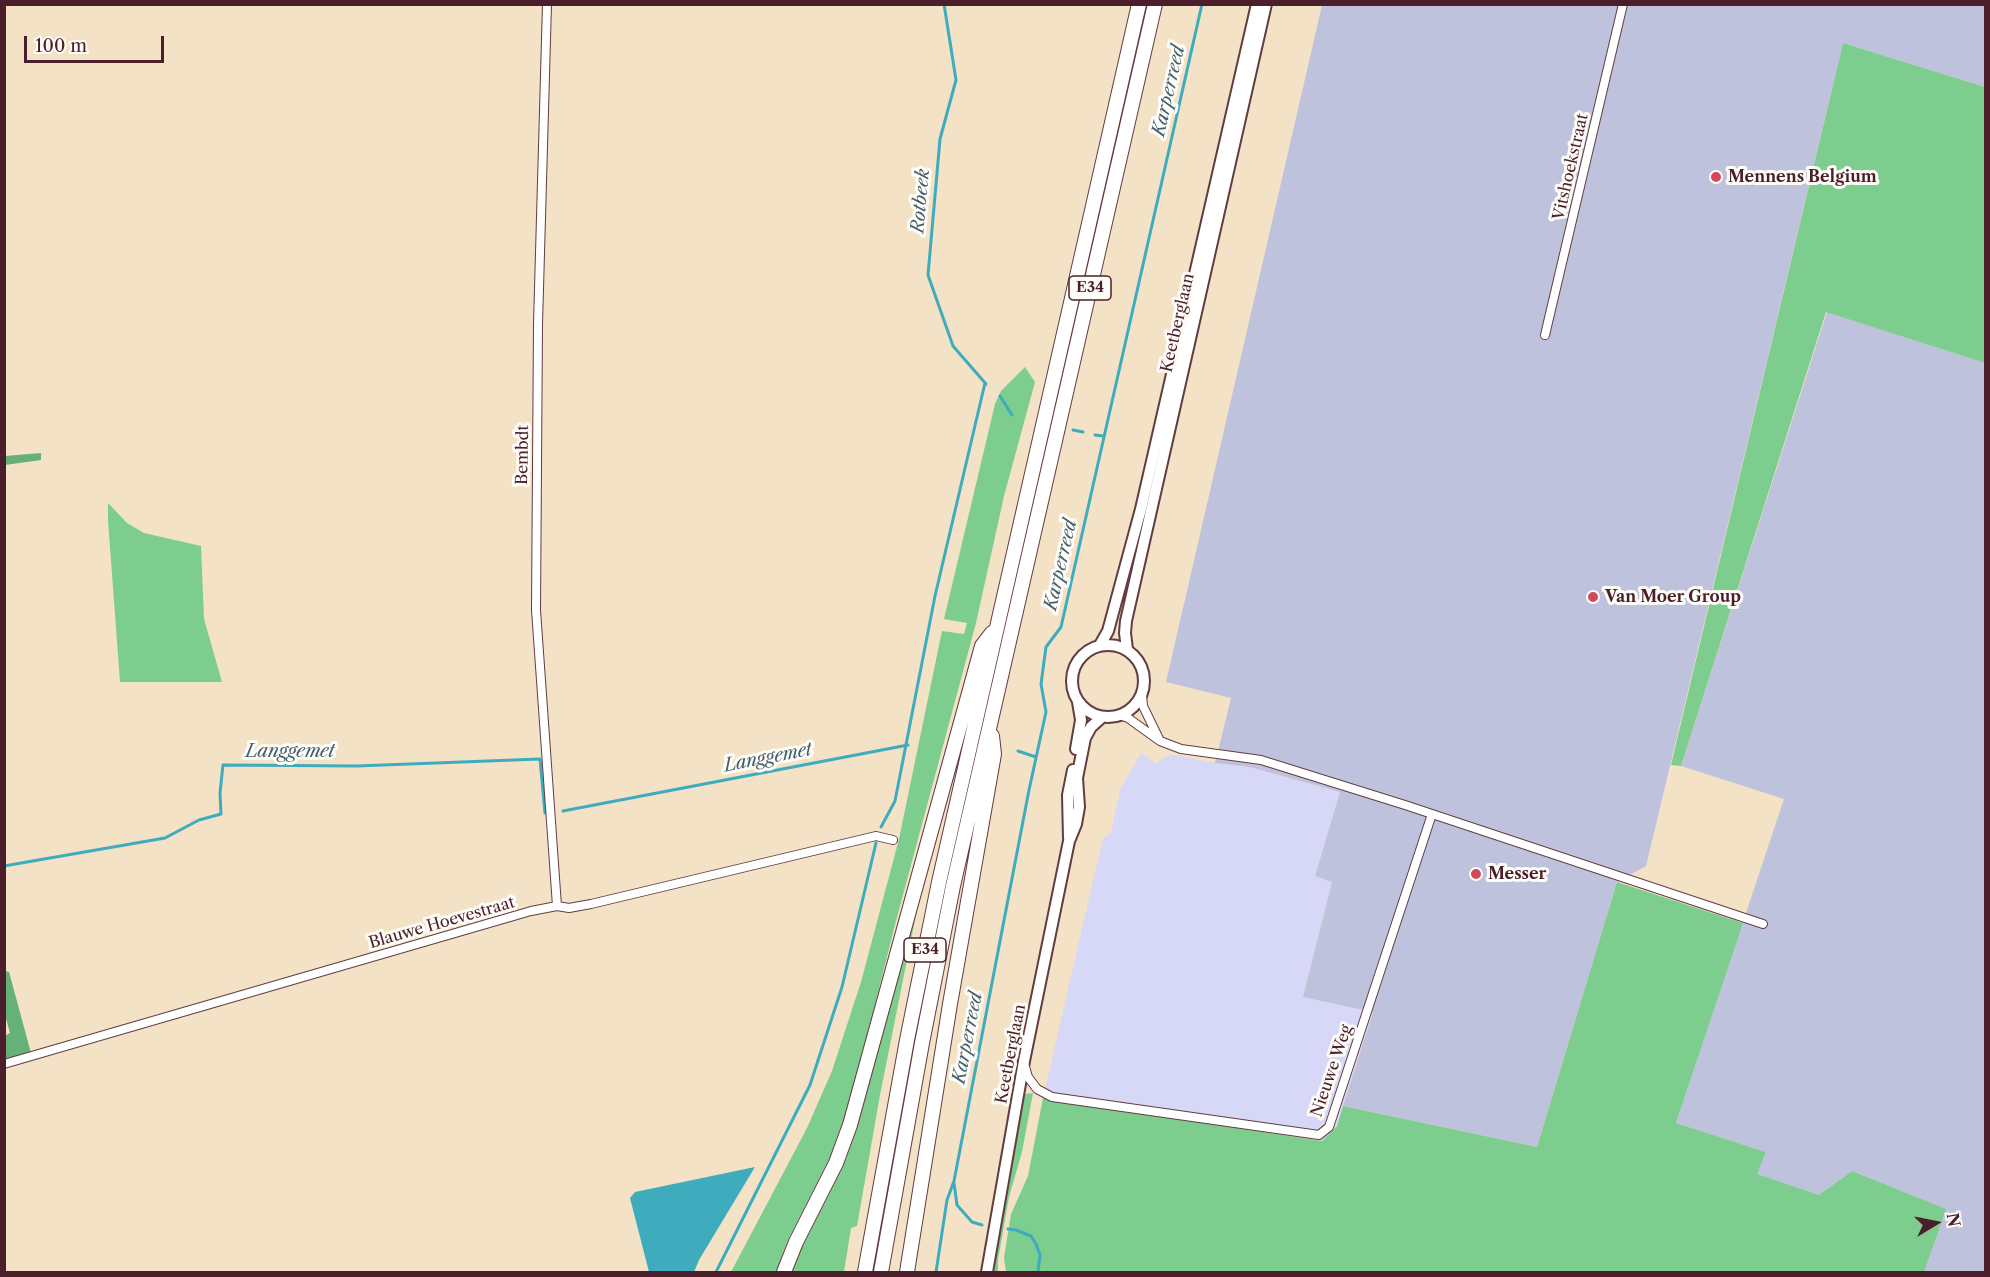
<!DOCTYPE html>
<html>
<head>
<meta charset="utf-8">
<style>
  body { margin:0 }
  #map { position:relative; width:1990px; height:1277px; overflow:hidden; background:#f3e2c6; font-family:"Libre Caslon Text",serif }
  canvas { display:block }
  .frame { position:absolute; inset:0; border:6px solid #4a1f2b; pointer-events:none }
  .north { position:absolute; left:1906px; top:1193px; width:60px; height:60px; -webkit-text-stroke:4px #fdfcf7; paint-order:stroke; rotate:80deg; font-size:16px; font-weight:700; line-height:24px; text-align:center; color:#4a1f2b }
  .north::after { content:''; display:block; margin:auto; width:21px; height:27px; background:#4a1f2b; clip-path:polygon(50% 0,100% 100%,50% 72%,0 100%) }
  .scale { position:absolute; left:24px; top:36px; width:140px; height:27px; box-sizing:border-box; border:3px solid #4a1f2b; border-top:0; padding-left:8px; font-size:18px; line-height:21px; white-space:nowrap; color:#4a1f2b; -webkit-text-stroke:4px #fdfcf7; paint-order:stroke }
</style>
</head>
<body>
<div id="map">
<canvas width="1990" height="1277"></canvas>
<div class="frame"></div>
<div class="north">N</div>
<div class="scale">100 m</div>
</div>
<script>
const context = document.querySelector('canvas').getContext('2d');
context.lineJoin = 'round';
function fill(path, color) { context.fillStyle = color; context.fill(path, 'evenodd'); }
const shape = rows => new Path2D(rows.map(r => 'M' + r).join(''));
function stroke(path, color, width, dash) { context.strokeStyle = color; context.lineWidth = width; context.lineCap = dash ? 'butt' : 'round'; context.setLineDash(dash || []); context.stroke(path); }
function write(font, color, halo, rows, align = 'center') {
  context.font = font + ' "Libre Caslon Text",serif'; context.lineWidth = 6; context.setLineDash([]); context.textBaseline = 'middle'; context.strokeStyle = halo; context.fillStyle = color; for (const [text, x, y, turn = 0] of rows) {
    context.save(); context.translate(x, y); context.rotate((+turn || 0) * Math.PI / 180); context.textAlign = isNaN(turn) ? turn : align; if (halo) context.strokeText(text, 0, 0); context.fillText(text, 0, 0); context.restore();
  }
}
fill(shape([
  [1141,753,1156,763,1168,756,1176,755,1215,763,1250,767,1340,792,1315,876,1332,882,1303,996,1373,1012,1337,1126,1322,1141,1043,1098,1103,838,1111,833,1120,790]
]), '#d7d7f8');
fill(shape([
  [1322,5,1985,5,1985,87,1843,43,1646,866,1617,882,1537,1147,1343,1106,1373,1012,1303,997,1332,882,1315,876,1340,792,1250,767,1215,763,1231,698,1166,682],
  [1827,312,1985,363,1985,1272,1924,1272,1945,1209,1852,1171,1819,1195,1756,1174,1766,1152,1676,1123,1784,799,1681,766]
]), '#bfc2dd');
fill(shape([
  [1843,43,1985,87,1985,363,1826,312,1681,766,1671,765],
  [1025,367,1035,382,1004,496,976,623,896,921,851,1100,831,1156,787,1242,776,1272,731,1272,807,1128,832,1071,861,982,899,839,942,631,964,634,967,623,944,619,995,404,1001,391],
  [108,503,127,523,144,533,201,546,204,619,222,682,120,682,108,520],
  [923,880,880,1095,857,1226,851,1228,844,1272,791,1272,795,1259,823,1201],
  [1617,882,1743,923,1676,1123,1766,1152,1757,1174,1819,1195,1852,1171,1946,1209,1924,1272,1006,1272,1004,1258,1011,1214,1028,1176,1043,1098,1322,1141,1337,1126,1343,1106,1537,1147],
  [1033,1093,1022,1152,1009,1197,998,1260,998,1272,993,1272,1025,1094]
]), '#7dcd8e');
fill(shape([
  [41,453,41,460,5,465,5,456],
  [5,971,9,972,31,1053,5,1060,4,1036,10,1033,5,1015]
]), '#66b079');
fill(shape([
  [755,1167,699,1260,694,1272,649,1272,630,1198,635,1192]
]), '#3facbd');
stroke(shape([
  [944,4,956,80,940,139,928,275,953,346,986,384],
  [1000,396,1012,415],
  [1073,430,1083,432],
  [1095,435,1103,436],
  [1018,751,1036,757],
  [563,811,908,745],
  [881,827,895,801,935,596,985,383],
  [4,866,165,838,199,820,221,814,220,793,223,765,357,766,540,759,545,813],
  [954,1183,957,1205,972,1222,982,1225],
  [1008,1229,1016,1230,1031,1236,1036,1244,1040,1255,1038,1272],
  [716,1272,810,1085,842,987,876,843],
  [936,1272,947,1200,954,1181,1029,790,1046,712,1041,684,1046,647,1061,627,1202,4]
]), '#3facbd', 3);
const minor = shape([
  [547,4,538,324,536,610,557,906],
  [1545,335,1623,4],
  [1142,695,1143,706,1159,739],
  [1120,715,1128,718,1160,741,1181,749,1261,760,1405,805,1763,924],
  [1024,1063,1028,1077,1037,1089,1052,1097,1319,1135,1329,1127,1432,814],
  [4,1064,531,911,557,906,569,908,591,904,876,836,893,840]
]);
const secondary = shape([
  '1072 681a36 36 0 1 1 72 0a36 36 0 1 1-72 0Z',
  [1100,645,1108,631,1141,509,1257,4],
  [1127,649,1125,633,1126,621,1266,4],
  [1076,749,1081,720,1078,702],
  [1069,838,1068,795,1073,770],
  [987,1272,1024,1061,1069,841,1076,824,1079,807,1077,778,1085,738,1091,727,1102,717]
]);
const motorway = shape([
  [784,1272,796,1242,836,1163,850,1125,982,646,992,633],
  [865,1272,907,1040,939,882,1139,4],
  [881,1272,922,1043,953,886,1155,4],
  [907,1272,950,1004,994,754,992,736]
]);
stroke(minor, '#633c42', 10);
stroke(secondary, '#633c42', 14);
stroke(motorway, '#633c42', 16);
stroke(minor, '#fff', 8);
stroke(secondary, '#fff', 10);
stroke(motorway, '#fff', 14);
for (const [x, y, r, color] of [
  [1716,177,6,"#d1495b"],
  [1593,597,6,"#d1495b"],
  [1476,874,6,"#d1495b"]
]) { const dot = new Path2D(); dot.arc(x, y, r, 0, 2 * Math.PI); context.fillStyle = color; context.fill(dot); stroke(dot, '#fdfcf7', 2); }
for (const [x, y, w] of [
  [1090,288,42],
  [925,950,42]
]) { const box = new Path2D(); box.roundRect(x - w / 2, y - 12, w, 24, 4.5); context.fillStyle = '#fdfcf7'; context.fill(box); stroke(box, '#4a1f2b', 1.5); }
write('bold 15px', '#4a1f2b', null, [
  ["E34",1090,288],
  ["E34",925,950]
]);
write('16px', '#4a1f2b', '#fdfcf7', [
  ["Vitshoekstraat",1571,167,-77],
  ["Keetberglaan",1178,323,-77],
  ["Bembdt",523,455,-89],
  ["Blauwe Hoevestraat",442,923,-16],
  ["Keetberglaan",1011,1054,-79],
  ["Nieuwe Weg",1332,1071,-71]
]);
write('bold 16px', '#4a1f2b', '#fdfcf7', [
  ["Mennens Belgium",1728,177],
  ["Van Moer Group",1605,597],
  ["Messer",1488,874]
], 'left');
write('italic 18px', '#455e6d', '#fdfcf7', [
  ["Karperreed",1169,91,-77],
  ["Rotbeek",921,201,-85],
  ["Karperreed",1061,565,-77],
  ["Langgemet",290,752],
  ["Langgemet",768,758,-11],
  ["Karperreed",968,1038,-79]
]);
</script>
</body>
</html>
